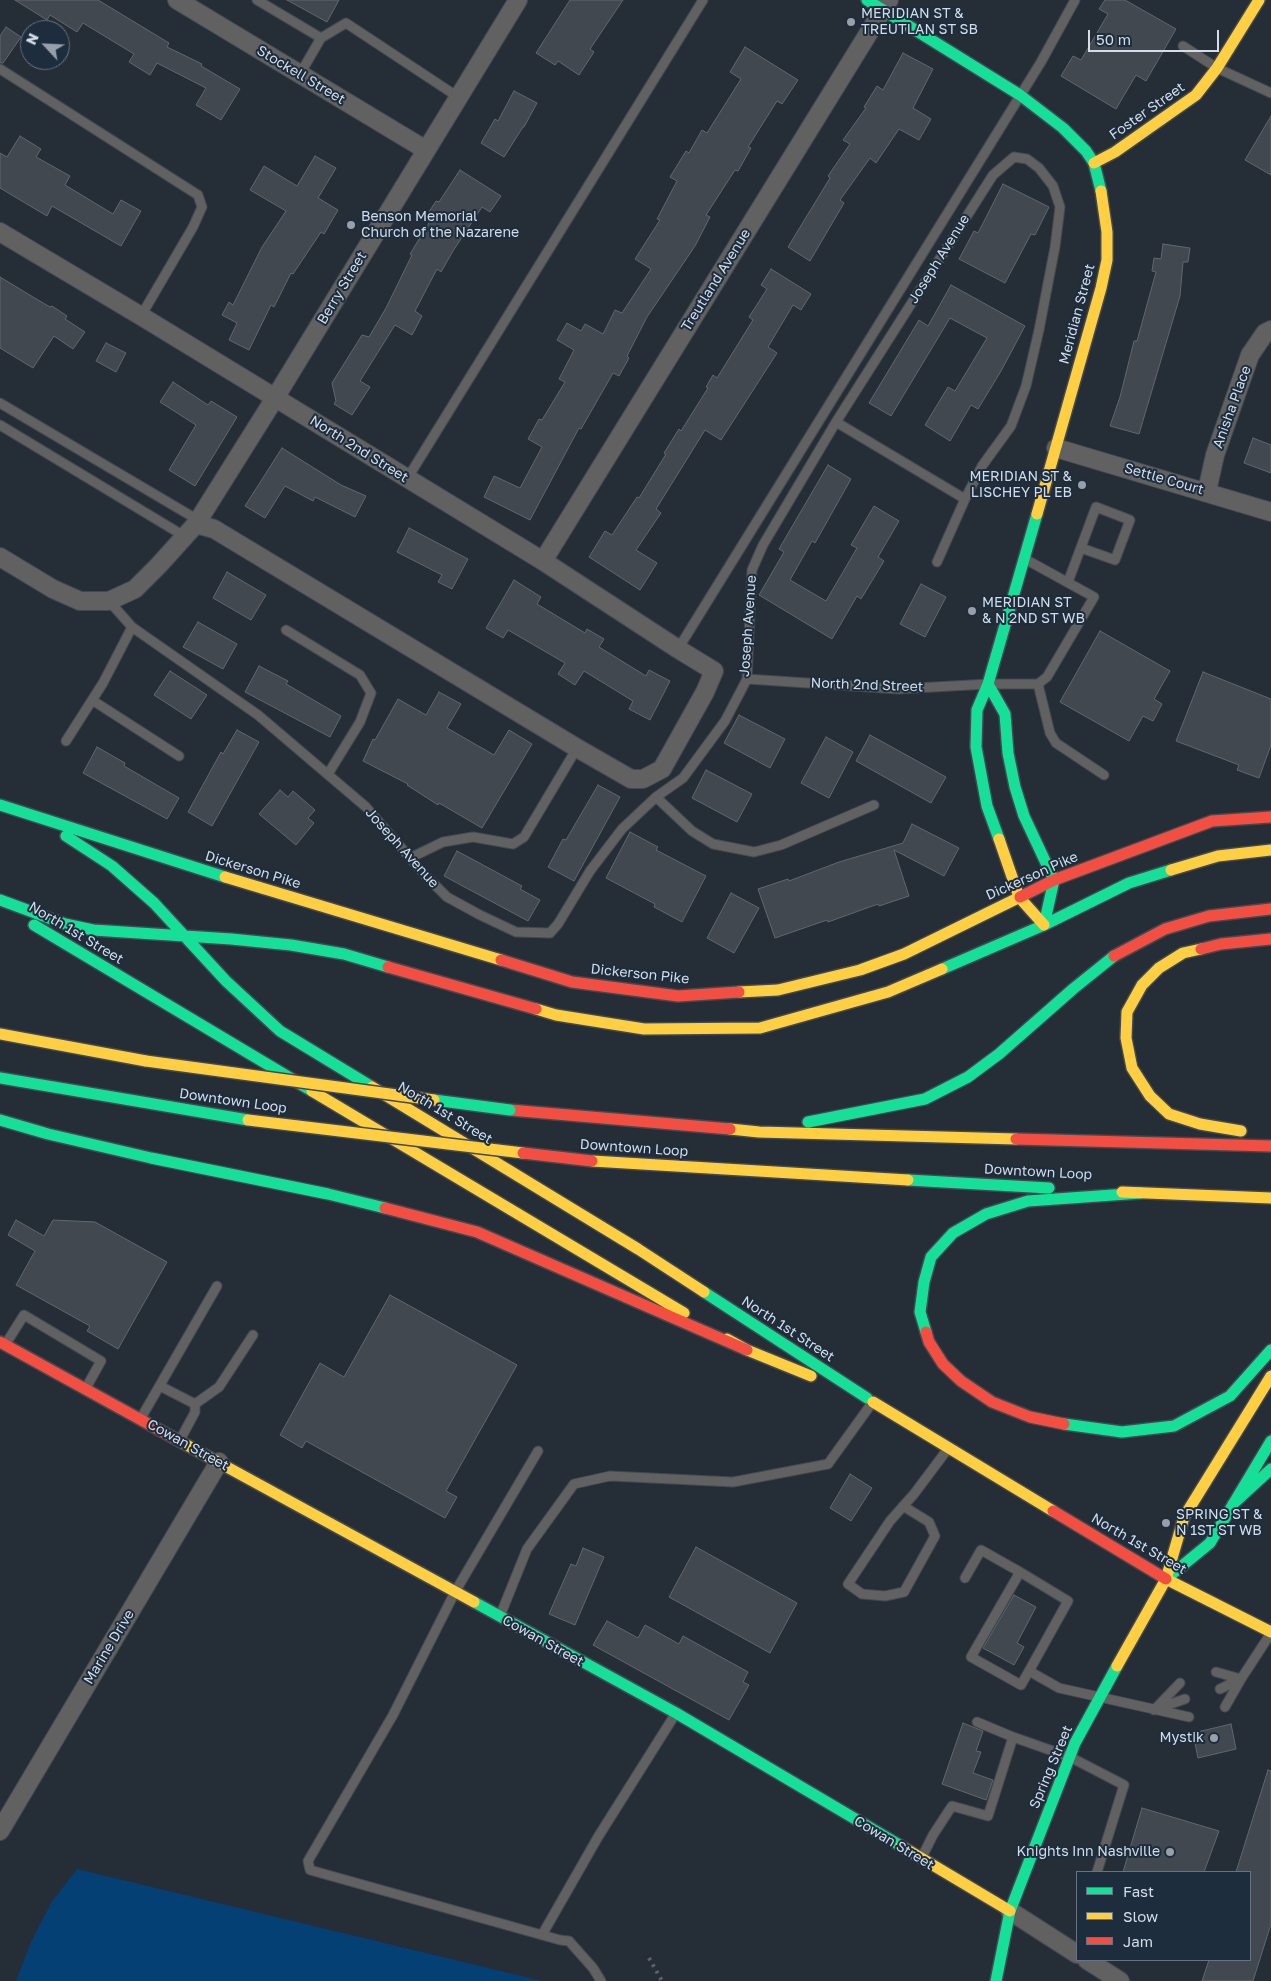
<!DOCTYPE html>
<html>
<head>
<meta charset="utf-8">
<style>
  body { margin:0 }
  #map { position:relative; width:1271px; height:1981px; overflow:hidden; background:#252d36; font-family:"Golos Text",sans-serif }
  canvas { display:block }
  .legend { position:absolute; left:1076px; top:1871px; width:175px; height:90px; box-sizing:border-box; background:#1d2d3e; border:1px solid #667382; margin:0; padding:6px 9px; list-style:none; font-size:15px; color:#d3dce8 }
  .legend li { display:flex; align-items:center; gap:10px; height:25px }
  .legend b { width:25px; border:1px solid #667382 }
  .north { position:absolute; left:20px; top:20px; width:50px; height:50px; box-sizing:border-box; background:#1d2d3e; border:1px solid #667382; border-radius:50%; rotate:295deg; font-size:14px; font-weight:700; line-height:20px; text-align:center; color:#d3dce8 }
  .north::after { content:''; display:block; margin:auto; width:18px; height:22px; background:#969faa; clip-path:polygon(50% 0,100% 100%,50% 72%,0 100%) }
  .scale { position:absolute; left:1088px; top:30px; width:131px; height:22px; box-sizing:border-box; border:2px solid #d3dce8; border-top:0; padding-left:6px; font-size:15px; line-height:18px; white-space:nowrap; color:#d3dce8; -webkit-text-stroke:4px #1d2d3e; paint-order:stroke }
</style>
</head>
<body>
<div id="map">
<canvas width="1271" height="1981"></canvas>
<ul class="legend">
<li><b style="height:6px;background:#16e098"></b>Fast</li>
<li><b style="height:6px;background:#ffcf43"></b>Slow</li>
<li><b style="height:6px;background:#f24e42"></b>Jam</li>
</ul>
<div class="north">N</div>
<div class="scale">50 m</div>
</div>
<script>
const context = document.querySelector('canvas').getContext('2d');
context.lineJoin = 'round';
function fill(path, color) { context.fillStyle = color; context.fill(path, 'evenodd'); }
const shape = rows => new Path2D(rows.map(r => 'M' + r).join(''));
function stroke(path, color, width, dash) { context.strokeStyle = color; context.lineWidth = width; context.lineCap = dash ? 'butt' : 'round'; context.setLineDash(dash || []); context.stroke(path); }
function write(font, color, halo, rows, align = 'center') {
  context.font = font + ' "Golos Text",sans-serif'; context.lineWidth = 4; context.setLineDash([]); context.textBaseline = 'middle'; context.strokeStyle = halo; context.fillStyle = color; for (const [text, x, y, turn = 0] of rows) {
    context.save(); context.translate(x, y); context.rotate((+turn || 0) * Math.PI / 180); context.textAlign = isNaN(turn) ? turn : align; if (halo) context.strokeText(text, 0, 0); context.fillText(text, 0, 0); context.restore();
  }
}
fill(shape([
  [77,1869,542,1981,16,1981,31,1942,51,1903]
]), '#054074');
const building = shape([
  [15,0,98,0,169,43,167,47,202,64,201,66,240,89,221,120,196,105,206,88,157,63,150,75,129,62,134,54,83,23,77,32,50,15,47,20,15,0],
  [287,0,339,0,327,22,287,0],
  [570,0,623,0,590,49,594,52,579,75,558,61,555,65,536,53,570,0],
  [1105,0,1125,0,1176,29,1146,81,1136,75,1116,109,1061,76,1073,56,1081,60,1108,14,1099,9,1105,0],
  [6,27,21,37,3,63,0,63,0,36,6,27],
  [745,47,798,80,782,104,777,101,748,147,751,148,738,171,735,170,706,215,710,217,695,246,647,317,627,356,629,358,619,376,613,373,581,429,579,428,530,520,484,497,494,476,520,488,542,447,528,439,539,419,542,420,565,382,559,379,574,350,557,340,567,323,581,331,585,324,603,334,615,310,622,313,651,269,635,259,660,220,657,219,677,181,670,177,686,151,689,153,702,130,707,133,741,79,730,72,745,47],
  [903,53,933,69,913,108,931,119,919,140,899,129,876,163,870,158,840,200,844,203,810,261,788,247,830,178,828,176,850,144,843,140,866,108,864,107,877,86,883,90,903,53],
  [514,91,537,103,524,127,523,127,504,157,481,143,495,119,498,121,514,91],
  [1271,116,1271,175,1245,160,1271,116],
  [20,136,41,149,36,157,70,176,65,185,113,214,121,200,141,211,121,246,52,206,47,216,0,188,0,153,7,157,20,136],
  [315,156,336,168,318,198,338,210,324,234,321,232,293,274,291,273,274,307,271,305,249,350,229,340,237,323,222,315,229,302,233,305,262,247,286,211,250,190,264,166,297,186,315,156],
  [460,170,501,196,490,212,482,207,453,251,441,272,437,269,415,311,422,316,412,335,395,325,360,381,370,387,352,415,334,404,336,401,332,383,362,335,369,337,386,308,412,255,410,254,432,218,427,215,436,201,439,202,460,170],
  [1003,184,1049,207,1035,235,1031,234,1005,283,959,259,974,231,978,233,1003,184],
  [1163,244,1190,248,1188,262,1183,262,1180,296,1139,434,1110,426,1120,397,1134,341,1137,341,1156,272,1152,271,1154,258,1161,259,1163,244],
  [771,269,811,294,801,310,793,305,768,347,777,353,721,440,705,430,656,509,661,513,636,550,657,563,640,590,589,557,605,531,612,535,637,497,639,498,666,454,664,453,679,429,681,431,708,388,706,387,713,375,717,378,753,320,749,317,767,289,761,285,771,269],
  [0,277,33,297,50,307,52,306,67,316,65,319,85,332,73,349,54,336,33,368,0,348,0,277],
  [951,285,1025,326,1001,371,978,409,971,405,950,441,925,425,948,387,955,391,987,338,950,318,891,416,869,403,919,320,928,326,951,285],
  [106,343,126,353,116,372,96,361,106,343],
  [173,382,208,405,211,401,237,417,195,486,169,470,196,425,160,402,173,382],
  [1253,438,1271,445,1271,473,1244,463,1253,438],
  [282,448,341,485,366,496,355,517,315,497,313,501,285,486,265,518,245,506,282,448],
  [828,465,851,479,815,543,812,541,790,580,826,601,857,548,851,545,874,506,899,521,878,557,884,561,861,599,857,596,832,639,759,595,784,552,779,549,828,465],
  [409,528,468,559,452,589,438,582,442,575,397,552,409,528],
  [227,572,266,595,251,620,213,598,227,572],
  [514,580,541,597,537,604,585,633,587,629,604,639,599,647,646,676,649,670,670,681,650,720,629,709,633,701,584,671,575,685,558,674,565,663,508,630,503,638,486,628,514,580],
  [921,584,946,597,925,637,900,624,921,584],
  [198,622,237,644,223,669,183,647,198,622],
  [1100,631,1170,671,1154,699,1162,704,1153,721,1143,716,1129,741,1060,702,1100,631],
  [259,666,288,681,286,684,341,716,330,737,245,692,259,666],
  [170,671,207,695,191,719,154,695,170,671],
  [1203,672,1271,699,1271,745,1259,778,1237,770,1239,765,1176,741,1203,672],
  [439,692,461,704,447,728,494,755,509,730,532,744,482,828,439,803,438,805,407,785,408,784,363,761,373,739,375,740,398,699,426,715,439,692],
  [739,715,785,739,770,768,724,743,739,715],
  [237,730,259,742,212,826,188,812,221,752,223,754,237,730],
  [870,735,946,777,931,803,856,761,870,735],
  [826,737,853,752,829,798,801,783,826,737],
  [97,747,125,763,124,766,179,798,167,819,83,773,97,747],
  [706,770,752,794,737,822,692,798,706,770],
  [598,785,620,797,574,881,548,867,563,839,566,840,598,785],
  [280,790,288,797,293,791,315,810,308,818,314,823,296,845,259,814,280,790],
  [912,824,959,848,944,876,894,850,909,896,879,906,878,904,828,922,827,920,775,938,758,889,788,879,789,881,839,862,903,843,912,824],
  [630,832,658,847,656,850,706,876,682,922,654,907,655,904,606,878,630,832],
  [457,851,522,886,520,889,540,900,528,921,444,876,457,851],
  [731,893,759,908,734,953,707,938,731,893],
  [16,1220,44,1236,53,1220,95,1222,167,1262,118,1349,87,1331,90,1326,16,1285,35,1251,8,1235,16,1220],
  [390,1295,517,1365,446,1491,457,1497,445,1518,306,1441,302,1448,280,1435,320,1363,344,1377,390,1295],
  [850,1474,872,1488,851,1521,830,1508,850,1474],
  [696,1547,797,1603,770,1653,669,1597,696,1547],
  [583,1548,604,1557,575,1625,549,1614,571,1564,576,1566,583,1548],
  [1014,1595,1036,1607,1017,1643,1024,1647,1014,1665,983,1648,1014,1595],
  [607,1621,638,1638,645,1625,679,1644,683,1636,748,1672,743,1682,749,1685,729,1720,593,1645,607,1621],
  [963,1723,983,1731,976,1751,981,1752,973,1773,993,1780,986,1800,942,1784,963,1723],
  [1231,1724,1236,1749,1198,1758,1193,1733,1231,1724],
  [1268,1770,1271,1771,1271,1924,1253,1981,1202,1981,1209,1960,1250,1960,1250,1872,1236,1872,1268,1770],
  [1142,1808,1219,1831,1204,1872,1123,1872,1142,1808]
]);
fill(building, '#414850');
stroke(building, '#60676f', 1);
const lane = shape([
  [257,0,321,38,346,23,458,97],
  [1183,46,1217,68,1271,93],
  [0,69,198,195,202,207,193,227,141,316],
  [300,74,321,38],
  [0,403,198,520],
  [836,422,965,499],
  [0,425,184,536],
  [407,479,703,0],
  [1068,582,1096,507,1130,520,1115,560,1081,548],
  [109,601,132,627,258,715,366,807,424,874,447,897,480,915,516,932,550,933,558,924,590,871,622,829,656,797,683,778,725,721,747,679,752,570,763,545,836,422,993,175,1014,157,1027,159,1039,168,1053,186,1060,207,1055,247,1039,330,1026,386,1011,426,982,466,965,499,937,562],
  [286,630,360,675,371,693,360,722,328,774],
  [678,649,1041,62,1075,0],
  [747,679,898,689,988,684,1038,684,1047,677,1094,597,1025,559],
  [1038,684,1050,733,1056,743,1104,775],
  [92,700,179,756],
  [66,741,103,683,132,627],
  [656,797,692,831,713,844,754,852,781,845,874,805],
  [410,858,443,842,473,837,513,844,524,837,577,748],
  [5,1345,24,1315,101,1361,86,1388],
  [160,1386,195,1404,195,1412,180,1440],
  [195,1404,219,1387,253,1335],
  [141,1418,217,1286],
  [538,1451,455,1592,393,1715,308,1861,310,1870,560,1940,569,1941,593,1968,601,1981],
  [903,1506,929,1522,935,1536,904,1592,885,1596,862,1594,848,1584,890,1521,914,1494,947,1450],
  [965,1578,981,1550,1020,1572],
  [500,1616,527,1549,574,1484,610,1476,733,1482,828,1464,872,1403],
  [1029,1671,1021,1685,971,1657,1020,1572,1068,1601,1029,1671,1059,1688,1189,1717],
  [1216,1672,1241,1679],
  [1220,1689,1240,1679],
  [1225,1707,1241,1679,1271,1633],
  [1156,1709,1185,1699],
  [1154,1710,1180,1683],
  [1013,1737,1070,1757,1124,1785,1097,1872],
  [922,1857,933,1835,952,1806,988,1816,1013,1737,977,1722],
  [542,1935,598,1837,676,1713]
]);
const street = shape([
  [177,0,426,150],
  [0,232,141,316,543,561,678,649,714,671,705,692,662,769,643,779,631,779,577,748,214,529,196,524],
  [1056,448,1271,512],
  [1207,491,1215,455,1250,355,1265,333,1271,330],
  [0,557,53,589,80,601,109,601,135,589,159,565,196,524,275,398,518,0],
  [543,561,889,0],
  [0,1831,219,1462],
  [1010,1911,1077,1954],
  [1087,1960,1120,1981]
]);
const fast = shape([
  [867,0,1020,95,1063,128,1086,151,1094,163,1101,191],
  [988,684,1005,714,1008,753,1015,787,1024,816,1054,880,1044,925],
  [0,805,225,877],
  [66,836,112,866,154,903,226,981,280,1031,372,1087],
  [999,839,987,806,976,747,977,710,988,684,1037,514],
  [0,900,65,924,93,930,231,939,291,945,344,954,388,967],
  [34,925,312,1091],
  [942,969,1044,925,1129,883,1171,870],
  [0,1078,248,1120],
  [0,1120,48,1134,151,1158,328,1194,385,1208],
  [808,1122,925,1099,968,1077,999,1054,1073,989,1114,956],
  [908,1180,1049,1188],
  [704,1292,867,1398],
  [926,1332,920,1312,924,1282,931,1257,953,1233,986,1214,1028,1201,1141,1193],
  [1064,1424,1122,1432,1174,1426,1230,1396,1271,1350],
  [1233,1504,1271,1469],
  [1166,1579,1210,1543,1271,1441],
  [474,1602,676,1713,901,1846],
  [996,1981,1010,1911,1075,1743,1117,1666]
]);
const slow = shape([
  [1094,163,1115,152,1196,95,1217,68,1259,0],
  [1037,514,1101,288,1107,260,1107,232,1101,191],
  [999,839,1019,897,1044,925],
  [1171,870,1218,856,1271,850],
  [225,877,501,960],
  [1201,949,1183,953,1159,968,1142,985,1127,1012,1126,1038,1132,1068,1150,1096,1169,1114,1200,1124,1241,1131],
  [739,992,778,990,860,970,904,954,1020,897],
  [536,1009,556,1015,644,1029,760,1028,888,992,942,969],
  [0,1034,146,1061],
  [372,1087,638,1249,704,1292],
  [312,1091,684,1313],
  [730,1129,759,1132,1016,1139],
  [592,1161,908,1180],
  [1122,1192,1271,1198],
  [727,1339,747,1350,811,1376],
  [873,1402,1053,1511],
  [183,1443,474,1602],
  [1166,1579,1271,1632],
  [1117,1666,1166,1579,1184,1517,1271,1376],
  [901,1846,1010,1911]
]);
const jam = shape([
  [1020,897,1054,880,1212,821,1271,817],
  [1201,949,1221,944,1271,939],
  [1114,956,1165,929,1209,916,1271,909],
  [501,960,572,982,678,996,739,992],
  [388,967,536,1009],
  [510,1110,730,1129],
  [1016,1139,1271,1146],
  [385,1208,477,1232,747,1350],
  [926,1332,929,1342,943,1364,961,1381,992,1402,1030,1417,1064,1424],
  [0,1342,183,1443],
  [1053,1511,1166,1579]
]);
stroke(lane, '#434951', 11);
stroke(street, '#434951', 20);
stroke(fast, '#434951', 14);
stroke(slow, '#434951', 14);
stroke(jam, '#434951', 14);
stroke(lane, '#606160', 9);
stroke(street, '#606160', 18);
stroke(fast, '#16e098', 11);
stroke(slow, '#ffcf43', 11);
stroke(jam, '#f24e42', 11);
stroke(shape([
  [649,1958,662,1981]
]), '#606366', 4, [2.5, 5]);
const fastBridge = shape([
  [434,1100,510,1110]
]);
const slowBridge = shape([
  [146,1061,434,1100],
  [248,1120,523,1153]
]);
const jamBridge = shape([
  [523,1153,592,1161]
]);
stroke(fastBridge, '#434951', 14, []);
stroke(slowBridge, '#434951', 14, []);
stroke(jamBridge, '#434951', 14, []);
stroke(fastBridge, '#16e098', 11);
stroke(slowBridge, '#ffcf43', 11);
stroke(jamBridge, '#f24e42', 11);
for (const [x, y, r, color] of [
  [851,22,5,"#969faa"],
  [351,225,5,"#969faa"],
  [1082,485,5,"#969faa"],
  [972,611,5,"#969faa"],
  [1166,1523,5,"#969faa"],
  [1214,1738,5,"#969faa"],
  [1170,1852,5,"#969faa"]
]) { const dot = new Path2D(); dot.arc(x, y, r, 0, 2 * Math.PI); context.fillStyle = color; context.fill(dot); stroke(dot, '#1d2d3e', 2); }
write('14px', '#d3dce8', '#1d2d3e', [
  ["MERIDIAN ST &",861,14],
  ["TREUTLAN ST SB",861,30],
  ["Benson Memorial",361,217],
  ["Church of the Nazarene",361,233],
  ["MERIDIAN ST &",1072,477,"right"],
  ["LISCHEY PL EB",1072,493,"right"],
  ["MERIDIAN ST",982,603],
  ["& N 2ND ST WB",982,619],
  ["SPRING ST &",1176,1515],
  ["N 1ST ST WB",1176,1531],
  ["Mystik",1204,1738,"right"],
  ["Knights Inn Nashville",1160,1852,"right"]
], 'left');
write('14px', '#d3dce8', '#1d2d3e', [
  ["Stockell Street",301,75,31],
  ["Foster Street",1147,111,-35],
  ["Joseph Avenue",939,259,-58],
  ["Treutland Avenue",716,280,-58],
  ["Berry Street",342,288,-59],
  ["Meridian Street",1077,314,-75],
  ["Anisha Place",1232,407,-70],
  ["North 2nd Street",359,449,32],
  ["Settle Court",1164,479,16],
  ["Joseph Avenue",748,626,-86],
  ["North 2nd Street",867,685,2],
  ["Joseph Avenue",402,848,48],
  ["Dickerson Pike",253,870,17],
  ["Dickerson Pike",1032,876,-24],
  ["North 1st Street",76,933,31],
  ["Dickerson Pike",640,974,6],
  ["Downtown Loop",233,1101,8],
  ["North 1st Street",445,1113,31],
  ["Downtown Loop",634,1148,4],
  ["Downtown Loop",1038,1172,3],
  ["North 1st Street",788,1329,33],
  ["Cowan Street",188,1445,29],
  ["North 1st Street",1139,1544,30],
  ["Cowan Street",543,1641,29],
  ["Marine Drive",109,1647,-59],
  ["Spring Street",1051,1767,-67],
  ["Cowan Street",894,1843,31]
]);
</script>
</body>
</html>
